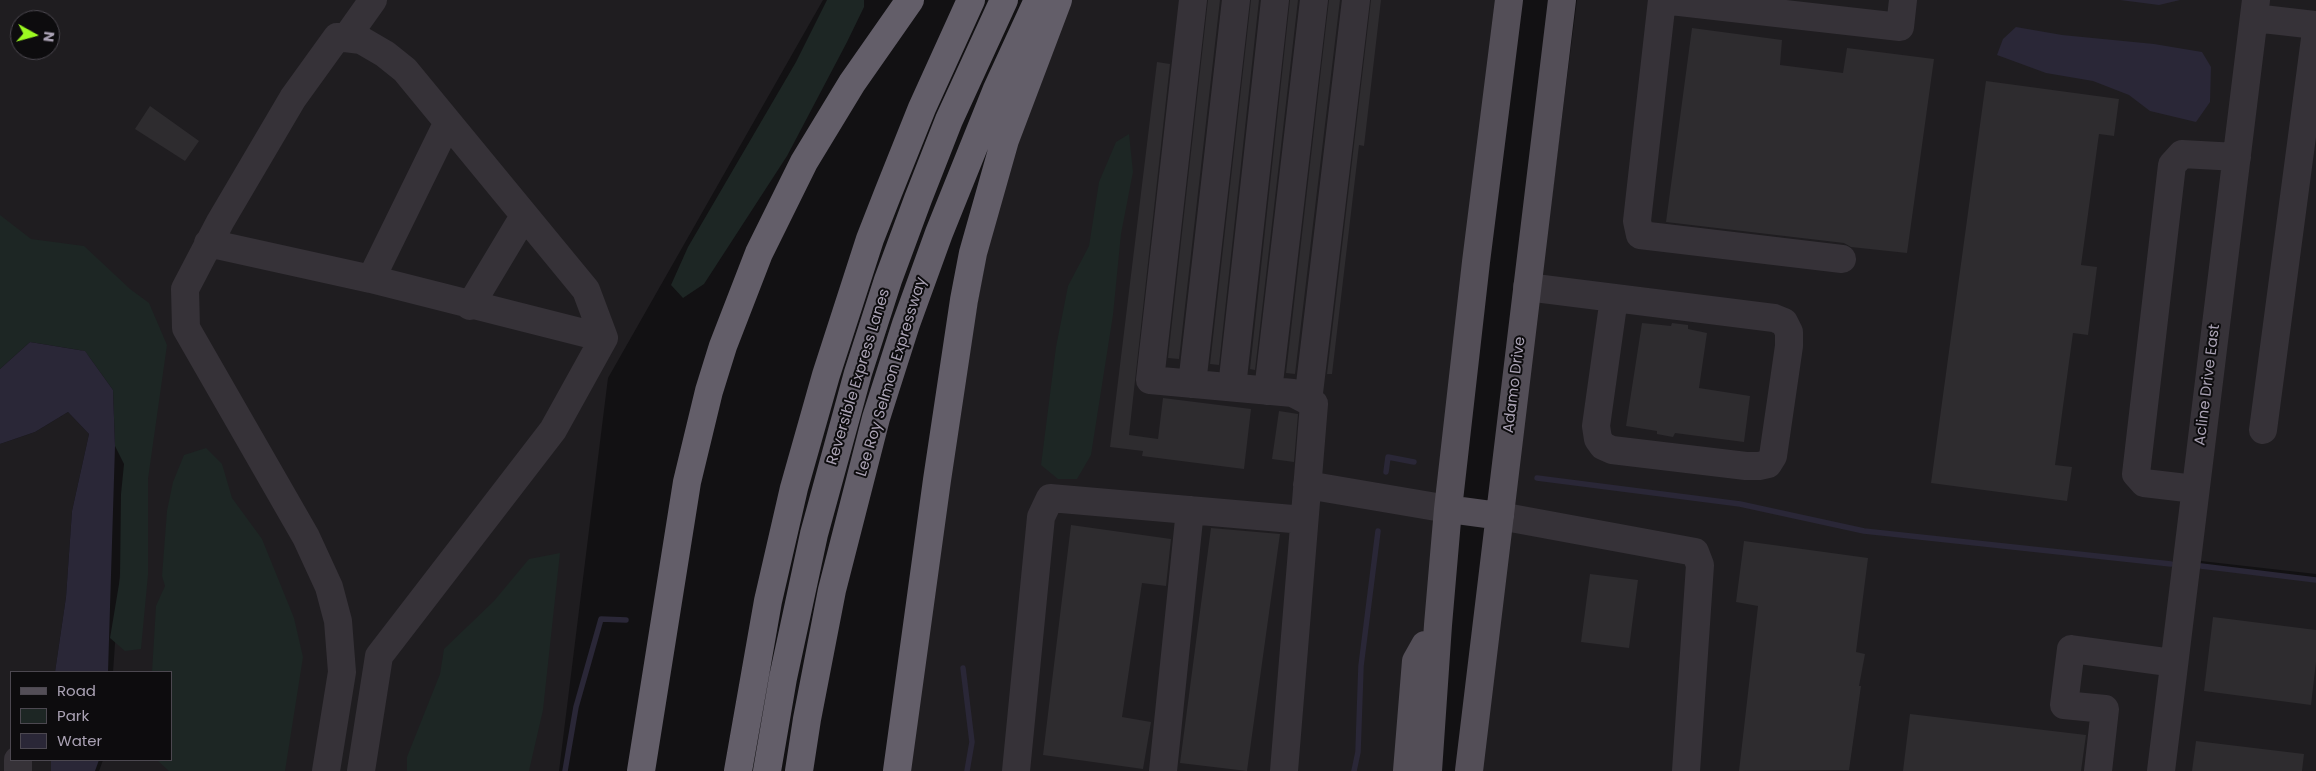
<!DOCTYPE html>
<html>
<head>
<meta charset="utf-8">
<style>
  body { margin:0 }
  #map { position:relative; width:2316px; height:771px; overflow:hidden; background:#121113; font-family:Poppins,sans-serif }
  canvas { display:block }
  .legend { position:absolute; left:10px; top:671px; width:162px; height:90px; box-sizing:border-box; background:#0d0c0e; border:1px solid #4c4850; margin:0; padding:6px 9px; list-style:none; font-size:15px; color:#aaa2b4 }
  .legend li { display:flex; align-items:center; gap:10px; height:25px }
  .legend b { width:25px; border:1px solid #4c4850 }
  .north { position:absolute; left:10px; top:10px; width:50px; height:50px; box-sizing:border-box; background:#0d0c0e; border:1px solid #4c4850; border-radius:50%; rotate:97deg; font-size:14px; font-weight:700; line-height:20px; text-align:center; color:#aaa2b4 }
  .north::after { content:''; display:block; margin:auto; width:18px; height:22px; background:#9dfa21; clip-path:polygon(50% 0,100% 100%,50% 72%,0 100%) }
</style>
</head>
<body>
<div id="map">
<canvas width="2316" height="771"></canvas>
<ul class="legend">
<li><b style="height:6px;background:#534e57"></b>Road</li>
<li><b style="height:14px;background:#1d2624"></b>Park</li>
<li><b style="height:14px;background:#2a2737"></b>Water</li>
</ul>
<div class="north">N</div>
</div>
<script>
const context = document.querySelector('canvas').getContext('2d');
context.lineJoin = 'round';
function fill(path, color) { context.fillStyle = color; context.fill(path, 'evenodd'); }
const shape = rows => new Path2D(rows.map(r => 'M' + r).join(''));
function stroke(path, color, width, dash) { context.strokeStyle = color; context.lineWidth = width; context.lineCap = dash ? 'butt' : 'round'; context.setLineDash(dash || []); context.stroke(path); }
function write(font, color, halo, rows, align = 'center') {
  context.font = font + ' Poppins,sans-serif'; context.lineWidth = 4; context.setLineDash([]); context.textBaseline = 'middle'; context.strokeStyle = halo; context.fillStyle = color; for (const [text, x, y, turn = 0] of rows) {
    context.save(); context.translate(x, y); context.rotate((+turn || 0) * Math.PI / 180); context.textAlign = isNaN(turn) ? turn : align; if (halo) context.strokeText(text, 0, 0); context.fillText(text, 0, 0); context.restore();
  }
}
fill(shape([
  [0,0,823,0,608,378,559,771,99,771,103,760,171,760,171,672,113,672,125,501,130,387,0,289],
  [20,20,50,20,50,50,20,50],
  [1059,0,1510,0,1416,771,909,771,959,405,988,245],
  [1577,0,2252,0,2154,771,1478,771],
  [2263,0,2316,0,2316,574,2192,560],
  [68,412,89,434,72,511,66,597,55,672,11,672,11,760,51,760,51,771,0,771,0,444,35,432],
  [2187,566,2316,582,2316,771,2162,771]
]), '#1f1d20');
fill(shape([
  [827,0,864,0,864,7,847,42,787,156,704,284,683,298,671,285,688,247,796,62],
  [1129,134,1133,172,1121,234,1113,315,1091,455,1077,479,1058,479,1041,465,1056,347,1068,286,1089,246,1099,182,1116,142],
  [0,215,31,239,84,246,130,289,149,303,167,345,148,479,148,575,141,649,125,651,110,638,120,578,121,494,124,464,115,446,113,390,85,351,30,342,0,369],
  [206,448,222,464,232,498,262,539,294,618,303,657,285,771,169,771,157,760,171,760,171,672,152,672,156,606,165,586,162,576,167,511,173,482,184,455],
  [560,553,543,710,529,771,407,771,407,757,440,674,444,649,494,601,529,559]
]), '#1d2624');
fill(shape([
  [2120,0,2180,0,2159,5],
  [2016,27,2062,35,2154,44,2202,52,2211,67,2210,102,2196,122,2150,111,2129,95,2093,81,2046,73,1997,55,2003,39],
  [30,342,85,351,113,390,115,446,108,672,55,672,66,597,72,511,89,434,68,412,35,432,0,444,0,369],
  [51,760,99,760,95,771,51,771]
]), '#2a2737');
stroke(shape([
  [1386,472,1388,457,1414,462],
  [1537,478,1740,504,1864,531,2171,564],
  [2201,566,2316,580],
  [963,668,972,742,967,771],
  [565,771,576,707,601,619,626,620],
  [1354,771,1358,752,1361,666,1378,531]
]), '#2a2737', 5.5);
fill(shape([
  [1208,0,1220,0,1179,359,1168,358],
  [1251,0,1259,0,1219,365,1210,364],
  [1290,0,1298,0,1255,370,1250,369],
  [1329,0,1340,0,1295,374,1286,373],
  [1371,0,1381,0,1364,146,1359,145,1332,374,1327,374],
  [1692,28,1782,40,1780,65,1843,73,1847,48,1934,59,1907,253,1851,247,1844,243,1666,222],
  [1157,62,1170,64,1129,435,1158,439,1163,398,1251,409,1244,469,1142,456,1143,451,1110,447],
  [1986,81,2119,99,2114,136,2099,134,2081,265,2097,267,2088,335,2073,333,2055,465,2072,467,2067,501,1931,483],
  [150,106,199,141,185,161,135,129],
  [1642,323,1671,326,1672,323,1688,325,1688,329,1707,333,1699,388,1750,396,1744,442,1675,433,1673,437,1657,434,1657,431,1626,426],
  [1279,411,1298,414,1294,462,1272,459],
  [1071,525,1171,539,1166,586,1142,583,1122,717,1151,722,1143,769,1043,755],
  [1211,528,1280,534,1247,771,1180,763],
  [1744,541,1868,558,1856,652,1865,654,1859,686,1861,686,1849,770,1739,771,1758,606,1736,602],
  [1590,574,1638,580,1629,648,1581,642],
  [2213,617,2316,630,2316,662,2311,705,2204,691],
  [1910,714,2086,735,2081,771,1903,771],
  [2196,741,2304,754,2302,771,2192,771]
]), '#2e2c2f');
stroke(shape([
  [1193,0,1150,380,1293,393,1314,404,1284,771],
  [1662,0,1637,221,1640,235,1842,259],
  [1662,0,1900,27,1903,0],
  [2254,18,2316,25],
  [346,38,373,0],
  [208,243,371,279,604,338],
  [371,279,447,124],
  [1527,287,1774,318,1784,322,1789,332,1789,346,1773,456,1768,464,1759,466,1746,466,1612,450,1603,446,1598,439,1596,426,1614,298],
  [470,306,524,216],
  [1192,384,1236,0],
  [1232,387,1275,0],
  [1268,391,1314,0],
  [1308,401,1356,0],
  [2263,430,2316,31],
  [1307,485,1448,509],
  [2195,489,2144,483,2136,474,2172,165,2182,154,2237,157],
  [1500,516,1695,552,1700,565,1686,771],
  [18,771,18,760],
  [326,771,342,672,338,621,329,587,306,537,186,328,185,289,220,222,293,98,337,37,361,40,385,54,405,70,586,290,604,338,553,430,379,656,361,771],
  [1016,771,1041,517,1050,498,1304,520],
  [1163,771,1190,510],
  [2098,771,2105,709,2064,705,2071,649,2174,663],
  [2161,771,2256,0]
]), '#363238', 28);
stroke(shape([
  [1448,509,1500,516],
  [1407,771,1416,661,1425,645],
  [1428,771,1438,625,1448,509,1476,262,1509,0],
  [1469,771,1562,0]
]), '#534e57', 28);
stroke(shape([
  [641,771,687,482,709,391,723,346,759,253,804,162,852,83,910,0],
  [738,771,768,601,794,488,826,375,870,239,888,193,922,108,971,0],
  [767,771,783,678,814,534,858,373,888,280,918,199,949,120,1004,0],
  [799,771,807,719,832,590,876,418,906,324,939,233,997,89,1038,0],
  [897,771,937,480,964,300,973,253,1005,140,1058,0]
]), '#635e69', 28);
write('15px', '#aaa2b4', '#0d0c0e', [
  ["Reversible Express Lanes",859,377,-73],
  ["Lee Roy Selmon Expressway",892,377,-73],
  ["Adamo Drive",1515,385,-83],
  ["Acline Drive East",2208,385,-83]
]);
</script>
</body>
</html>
